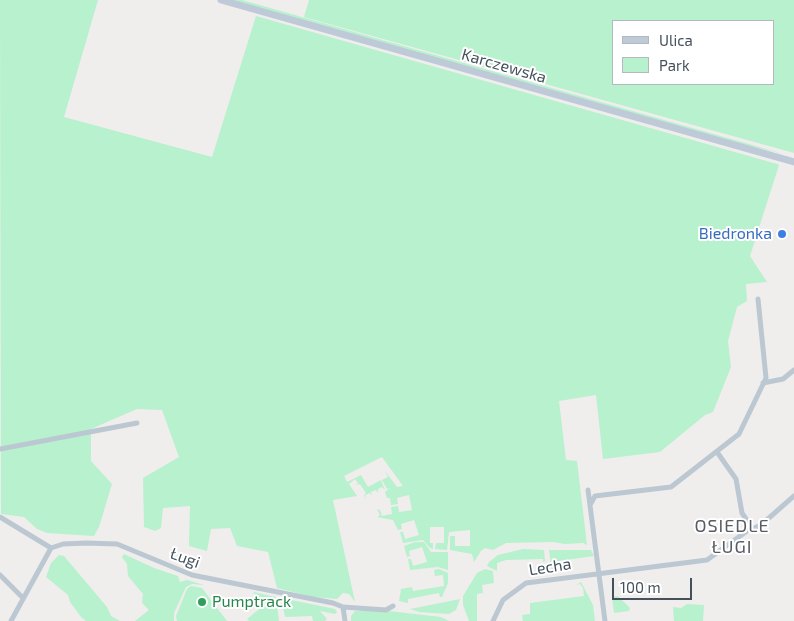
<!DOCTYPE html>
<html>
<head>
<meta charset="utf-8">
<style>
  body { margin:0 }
  #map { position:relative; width:794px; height:621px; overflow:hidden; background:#f0eded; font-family:"Exo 2",sans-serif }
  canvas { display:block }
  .legend { position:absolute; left:612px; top:20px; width:162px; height:65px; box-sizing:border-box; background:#fff; border:1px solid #b4b9be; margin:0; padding:6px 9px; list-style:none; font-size:15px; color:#44515c }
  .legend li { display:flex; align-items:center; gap:10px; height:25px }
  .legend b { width:25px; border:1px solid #b4b9be }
  .scale { position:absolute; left:612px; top:578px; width:80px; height:22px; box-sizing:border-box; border:2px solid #44515c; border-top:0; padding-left:6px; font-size:15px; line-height:18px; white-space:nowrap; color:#44515c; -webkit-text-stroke:4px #fff; paint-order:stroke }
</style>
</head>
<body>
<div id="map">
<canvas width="794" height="621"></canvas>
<ul class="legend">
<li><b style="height:6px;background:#becad8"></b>Ulica</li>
<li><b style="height:14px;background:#b7f1ce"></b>Park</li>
</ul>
<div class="scale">100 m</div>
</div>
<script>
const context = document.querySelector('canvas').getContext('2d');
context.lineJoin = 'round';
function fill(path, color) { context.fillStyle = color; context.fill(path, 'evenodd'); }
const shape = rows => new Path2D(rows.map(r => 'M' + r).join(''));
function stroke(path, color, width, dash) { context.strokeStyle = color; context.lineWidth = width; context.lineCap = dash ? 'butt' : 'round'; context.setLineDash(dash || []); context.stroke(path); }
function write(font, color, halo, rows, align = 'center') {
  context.font = font + ' "Exo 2",sans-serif'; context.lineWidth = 4; context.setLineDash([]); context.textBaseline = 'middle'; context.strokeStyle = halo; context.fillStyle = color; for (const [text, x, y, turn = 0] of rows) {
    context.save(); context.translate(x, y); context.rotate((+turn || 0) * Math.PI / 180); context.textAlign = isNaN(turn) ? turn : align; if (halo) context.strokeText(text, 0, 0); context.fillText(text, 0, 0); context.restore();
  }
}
fill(shape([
  [0,0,98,0,64,117,212,157,256,16,777,164,779,165,750,256,767,282,746,284,747,301,737,307,728,341,731,367,713,412,705,415,660,452,603,459,596,395,559,401,566,460,577,461,587,545,583,543,565,544,553,542,506,543,493,550,485,548,481,551,474,562,472,554,450,550,450,536,455,536,455,546,470,546,470,530,449,532,447,550,435,549,436,543,444,543,444,527,430,527,430,543,433,543,433,549,430,548,423,540,403,543,400,532,403,532,405,539,419,535,414,520,401,524,402,529,398,530,393,520,377,517,380,515,377,509,380,510,382,516,392,514,391,507,398,506,399,512,412,510,409,495,397,498,398,504,391,505,390,498,387,498,385,492,390,488,387,489,382,480,388,477,385,471,397,487,403,486,382,457,344,476,347,482,361,475,368,487,381,480,385,490,382,487,378,489,378,493,376,490,371,492,372,496,370,493,365,495,366,499,364,495,366,493,360,484,356,485,358,483,355,479,349,484,357,496,333,500,355,602,349,594,343,593,337,599,313,597,277,588,268,552,237,546,230,528,211,529,207,551,189,546,190,506,163,508,161,528,155,531,144,527,143,478,179,457,162,410,137,409,91,429,91,461,112,484,99,527,94,536,47,533,37,529,24,517,1,514],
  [229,0,242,0,784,154,728,141],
  [309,0,794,0,794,153,304,17],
  [613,21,773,21,773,84,613,84],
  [415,542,424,542,431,552,448,552,448,570,438,567,410,570,408,559,411,559,413,566,427,562,422,547,409,551,410,556,407,557,404,546],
  [523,549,544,550,545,561,543,562,543,559,506,560,497,563,497,571,487,566,489,562,498,555],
  [549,550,591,550,594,556,558,561,559,569,552,573],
  [124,554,154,568,178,576,180,582,187,580,204,585,192,584,186,587,174,613,174,621,135,621,149,610,142,603,143,594,128,576,127,564,122,557],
  [59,555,64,556,107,607,111,616,120,621,86,621,81,617,70,602,68,595,46,577,51,563],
  [439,569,448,573,448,583,442,597,440,597,439,593,408,599,408,603,399,601,401,589,412,587,413,591,444,586,443,575,435,576,434,570],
  [485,569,493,571,494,583,482,585,483,593,477,594,477,621,469,621,463,605,463,596,477,573],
  [581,582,593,605,595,621,523,621,522,615,530,614,530,603,584,596,583,588,580,584,576,585],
  [191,586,202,588,227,621,177,621,176,616,187,589],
  [253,592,276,597,279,621,249,621,247,619,263,606],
  [618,596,630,608,629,611,614,613,612,597],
  [281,598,335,609,337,612,335,614,320,611,327,619,325,621,313,621,312,616,285,617],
  [460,599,456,610,449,614,419,612,410,609],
  [687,604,704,605,703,621,674,621,673,607,681,608],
  [355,611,389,611,441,617,449,621,351,621,351,616]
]), '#b7f1ce');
stroke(shape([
  [763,383,783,379,794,370],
  [0,449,137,423],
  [717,452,736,479,742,513,752,528],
  [588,490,605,621],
  [590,505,595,496,671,487,739,434,766,378,758,299],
  [0,517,51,548],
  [0,575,23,598],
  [343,607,345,621],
  [11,621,51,548,63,544,86,543,117,544,192,575,333,603,343,607,386,610,393,606],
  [493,621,503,600,526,583,707,560,747,531,761,525,794,496]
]), '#bcc8d1', 5);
stroke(shape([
  [221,0,794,162]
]), '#becad8', 7);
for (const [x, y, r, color] of [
  [782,234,5,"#3f7fe0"],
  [202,602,5,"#2e9e5b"]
]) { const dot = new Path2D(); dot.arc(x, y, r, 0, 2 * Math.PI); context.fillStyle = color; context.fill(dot); stroke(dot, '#fff', 2); }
write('16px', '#44515c', '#fff', [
  ["Karczewska",504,66,16],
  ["Ługi",185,558,20],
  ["Lecha",550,567,-9]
]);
write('16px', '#366cbe', '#fff', [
  ["Biedronka",772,234]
], 'right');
write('16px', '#27864d', '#fff', [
  ["Pumptrack",212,602]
], 'left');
context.letterSpacing = '1px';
write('18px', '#595d63', '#fff', [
  ["OSIEDLE",732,526],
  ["ŁUGI",732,547]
]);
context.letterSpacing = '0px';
</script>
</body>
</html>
